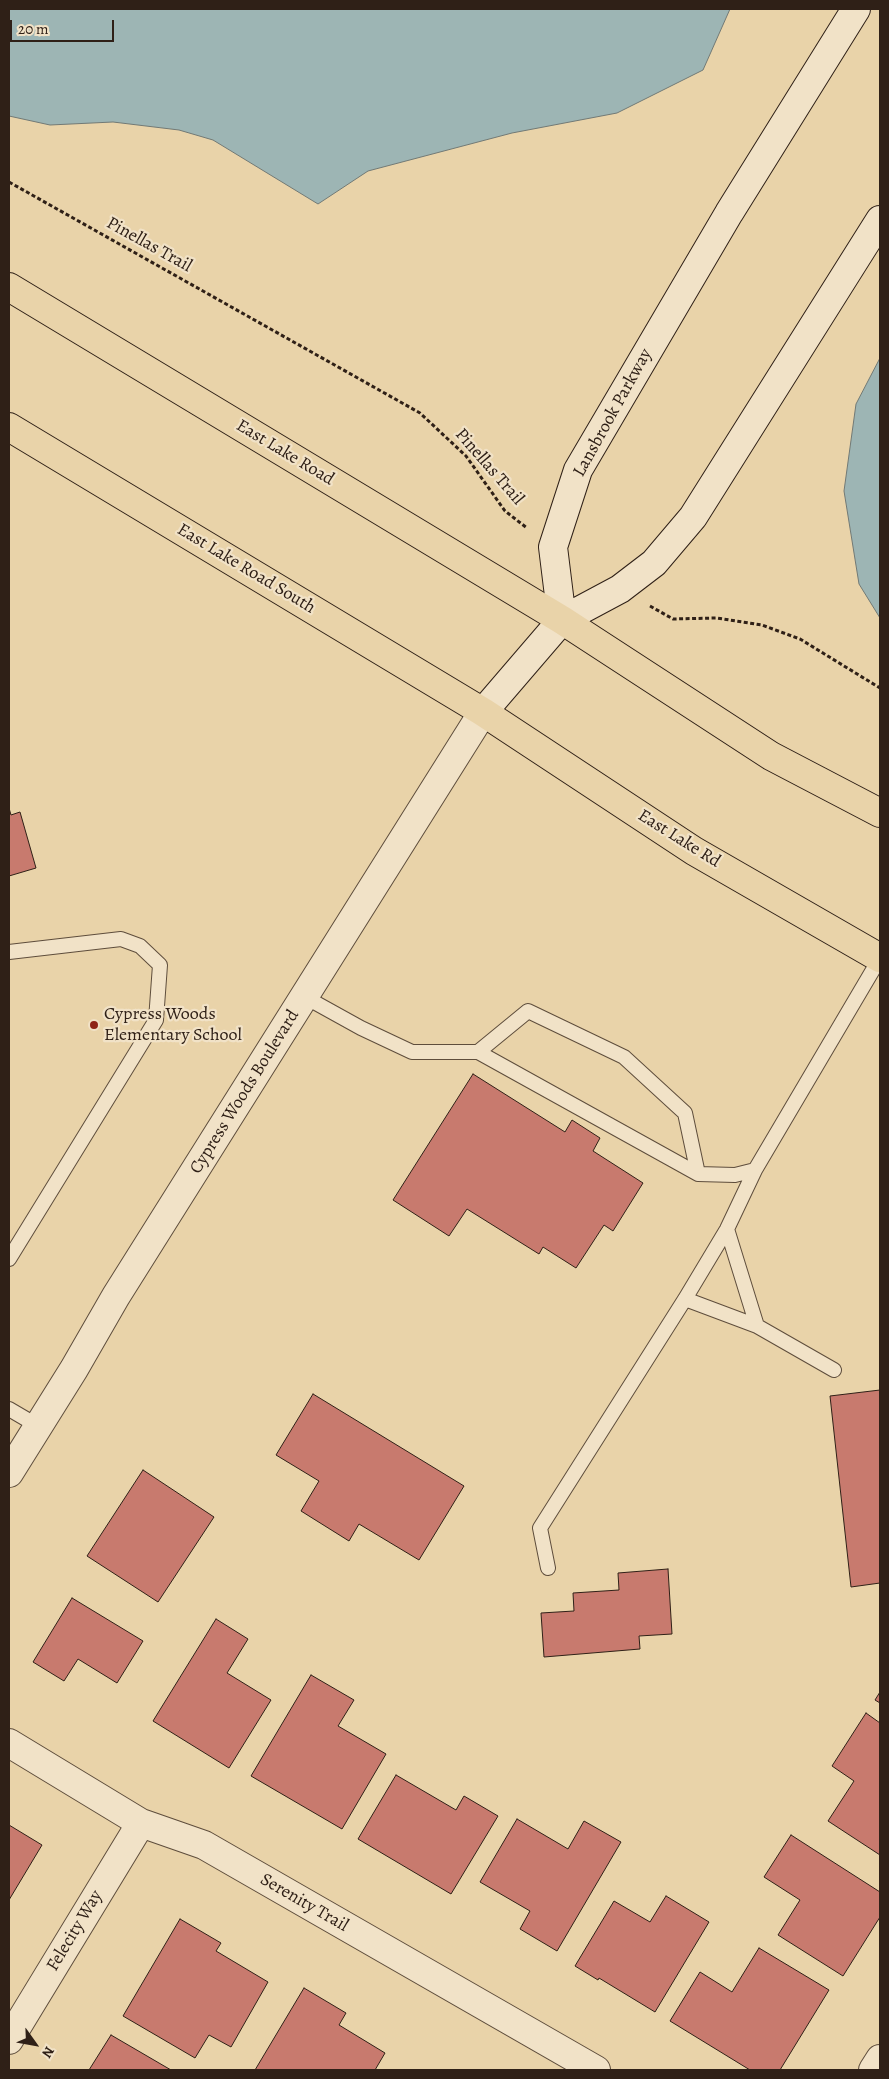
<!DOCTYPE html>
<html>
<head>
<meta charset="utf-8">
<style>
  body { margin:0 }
  #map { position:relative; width:889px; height:2079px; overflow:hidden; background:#e9d3a9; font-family:Alegreya,serif }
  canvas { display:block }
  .frame { position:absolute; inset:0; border:10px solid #2f2017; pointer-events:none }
  .north { position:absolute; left:10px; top:2019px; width:50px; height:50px; -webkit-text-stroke:4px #f1e2c7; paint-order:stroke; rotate:122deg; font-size:14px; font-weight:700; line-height:20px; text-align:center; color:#2f2017 }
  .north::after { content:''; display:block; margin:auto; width:18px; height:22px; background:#2f2017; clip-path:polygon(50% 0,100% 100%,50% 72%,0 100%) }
  .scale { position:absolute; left:10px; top:20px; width:104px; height:22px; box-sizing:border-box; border:2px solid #2f2017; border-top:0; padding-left:6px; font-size:15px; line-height:18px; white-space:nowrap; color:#2f2017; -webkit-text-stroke:4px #f1e2c7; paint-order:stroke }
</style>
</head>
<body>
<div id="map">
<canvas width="889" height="2079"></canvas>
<div class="frame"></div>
<div class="north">N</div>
<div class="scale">20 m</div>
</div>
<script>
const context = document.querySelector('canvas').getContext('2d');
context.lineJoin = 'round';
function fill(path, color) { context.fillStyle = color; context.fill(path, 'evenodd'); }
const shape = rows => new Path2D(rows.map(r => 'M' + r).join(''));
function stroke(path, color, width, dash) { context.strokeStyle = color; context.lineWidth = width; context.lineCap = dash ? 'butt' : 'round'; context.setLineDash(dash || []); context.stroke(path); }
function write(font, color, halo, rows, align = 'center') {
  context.font = font + ' Alegreya,serif'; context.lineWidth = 4.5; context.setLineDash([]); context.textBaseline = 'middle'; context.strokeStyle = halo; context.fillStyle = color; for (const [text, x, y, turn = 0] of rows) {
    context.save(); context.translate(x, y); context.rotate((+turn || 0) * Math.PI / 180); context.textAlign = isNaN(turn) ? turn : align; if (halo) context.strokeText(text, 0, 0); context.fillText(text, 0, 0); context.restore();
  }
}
const water = shape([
  [9,9,730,9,703,70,617,113,512,133,368,171,318,204,213,140,179,130,113,122,50,125,9,116,9,9],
  [880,358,880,618,859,584,844,491,856,404,880,358]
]);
fill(water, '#9db5b4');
stroke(water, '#717975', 1);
const building = shape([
  [9,808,11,815,20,812,36,868,9,876,9,808],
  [473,1074,565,1132,572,1120,600,1138,593,1151,643,1183,613,1231,604,1225,576,1268,543,1247,539,1254,467,1209,449,1236,393,1200,473,1074],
  [880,1390,880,1583,851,1587,830,1396,880,1390],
  [313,1394,464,1486,419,1560,359,1524,349,1541,301,1511,319,1481,276,1455,313,1394],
  [143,1470,214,1517,158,1602,87,1556,143,1470],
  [668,1569,672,1634,639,1636,640,1649,544,1657,541,1613,574,1611,573,1593,619,1590,618,1573,668,1569],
  [72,1598,143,1641,117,1683,78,1659,64,1681,33,1662,72,1598],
  [216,1619,248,1639,227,1673,271,1700,229,1768,153,1721,216,1619],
  [311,1675,354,1700,338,1726,386,1754,342,1829,251,1776,311,1675],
  [880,1692,880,1703,875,1700,880,1692],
  [866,1713,880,1723,880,1855,828,1821,854,1781,832,1766,866,1713],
  [396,1775,456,1810,464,1796,498,1816,451,1894,358,1839,396,1775],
  [517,1819,568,1849,584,1821,621,1842,557,1951,520,1929,530,1911,480,1882,517,1819],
  [9,1825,42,1845,9,1900,9,1825],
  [791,1835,880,1892,880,1917,843,1976,778,1935,800,1900,764,1877,791,1835],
  [666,1896,709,1922,655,2012,599,1978,598,1980,575,1966,614,1901,650,1922,666,1896],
  [180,1919,221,1943,216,1951,268,1982,231,2047,209,2035,195,2058,123,2016,180,1919],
  [759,1948,829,1990,780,2070,750,2070,670,2021,700,1972,732,1992,759,1948],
  [304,1988,346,2013,339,2025,385,2053,375,2070,255,2070,304,1988],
  [111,2035,171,2070,89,2070,111,2035]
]);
fill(building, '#c87a6e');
stroke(building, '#2f2017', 1);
const lane = shape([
  [9,952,121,939,140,946,160,965,156,1020,9,1259],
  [305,997,361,1028,412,1052,478,1052,698,1174,735,1175,755,1170,880,958],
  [478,1052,528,1011,624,1057,685,1113,698,1174],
  [685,1299,757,1326,727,1229],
  [757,1326,834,1370],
  [9,1409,38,1426],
  [548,1568,540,1528,685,1299,727,1229,755,1170]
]);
const street = shape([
  [9,1473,74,1369,116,1296,483,712],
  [9,1743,141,1823,204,1845,596,2070],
  [9,2040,141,1823],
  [873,2070,880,2059]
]);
const secondary = shape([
  [562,620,553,547,578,470,729,213,856,9],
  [483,712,562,620,620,589,654,563,693,517,880,220]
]);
const primary = shape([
  [9,287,562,620,771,756,880,813],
  [9,427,483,712,694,851,880,958]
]);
stroke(lane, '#5e4d3c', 16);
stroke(street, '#5e4d3c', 30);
stroke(secondary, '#2f2017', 30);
stroke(primary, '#2f2017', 30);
stroke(shape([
  [9,182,420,413,466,456,505,511,527,528],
  [650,606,673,619,717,618,762,625,800,639,880,688]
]), '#2f2017', 3, [4, 2.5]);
stroke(lane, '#f1e2c7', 14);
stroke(street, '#f1e2c7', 28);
stroke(secondary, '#f1e2c7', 28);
stroke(primary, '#e9d3a9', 28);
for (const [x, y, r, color] of [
  [94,1025,5,"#8f2418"]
]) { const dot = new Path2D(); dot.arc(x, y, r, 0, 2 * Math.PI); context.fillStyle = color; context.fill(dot); stroke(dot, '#f1e2c7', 2); }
write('18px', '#2f2017', '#f1e2c7', [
  ["Pinellas Trail",149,245,29],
  ["Lansbrook Parkway",613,413,-61],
  ["East Lake Road",285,453,31],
  ["Pinellas Trail",489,467,49],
  ["East Lake Road South",246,569,31],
  ["East Lake Rd",679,839,32],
  ["Cypress Woods Boulevard",245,1092,-58],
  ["Serenity Trail",304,1903,30],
  ["Felecity Way",75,1931,-59]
]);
write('18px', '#2f2017', '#f1e2c7', [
  ["Cypress Woods",104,1015],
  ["Elementary School",104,1036]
], 'left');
</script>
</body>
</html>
